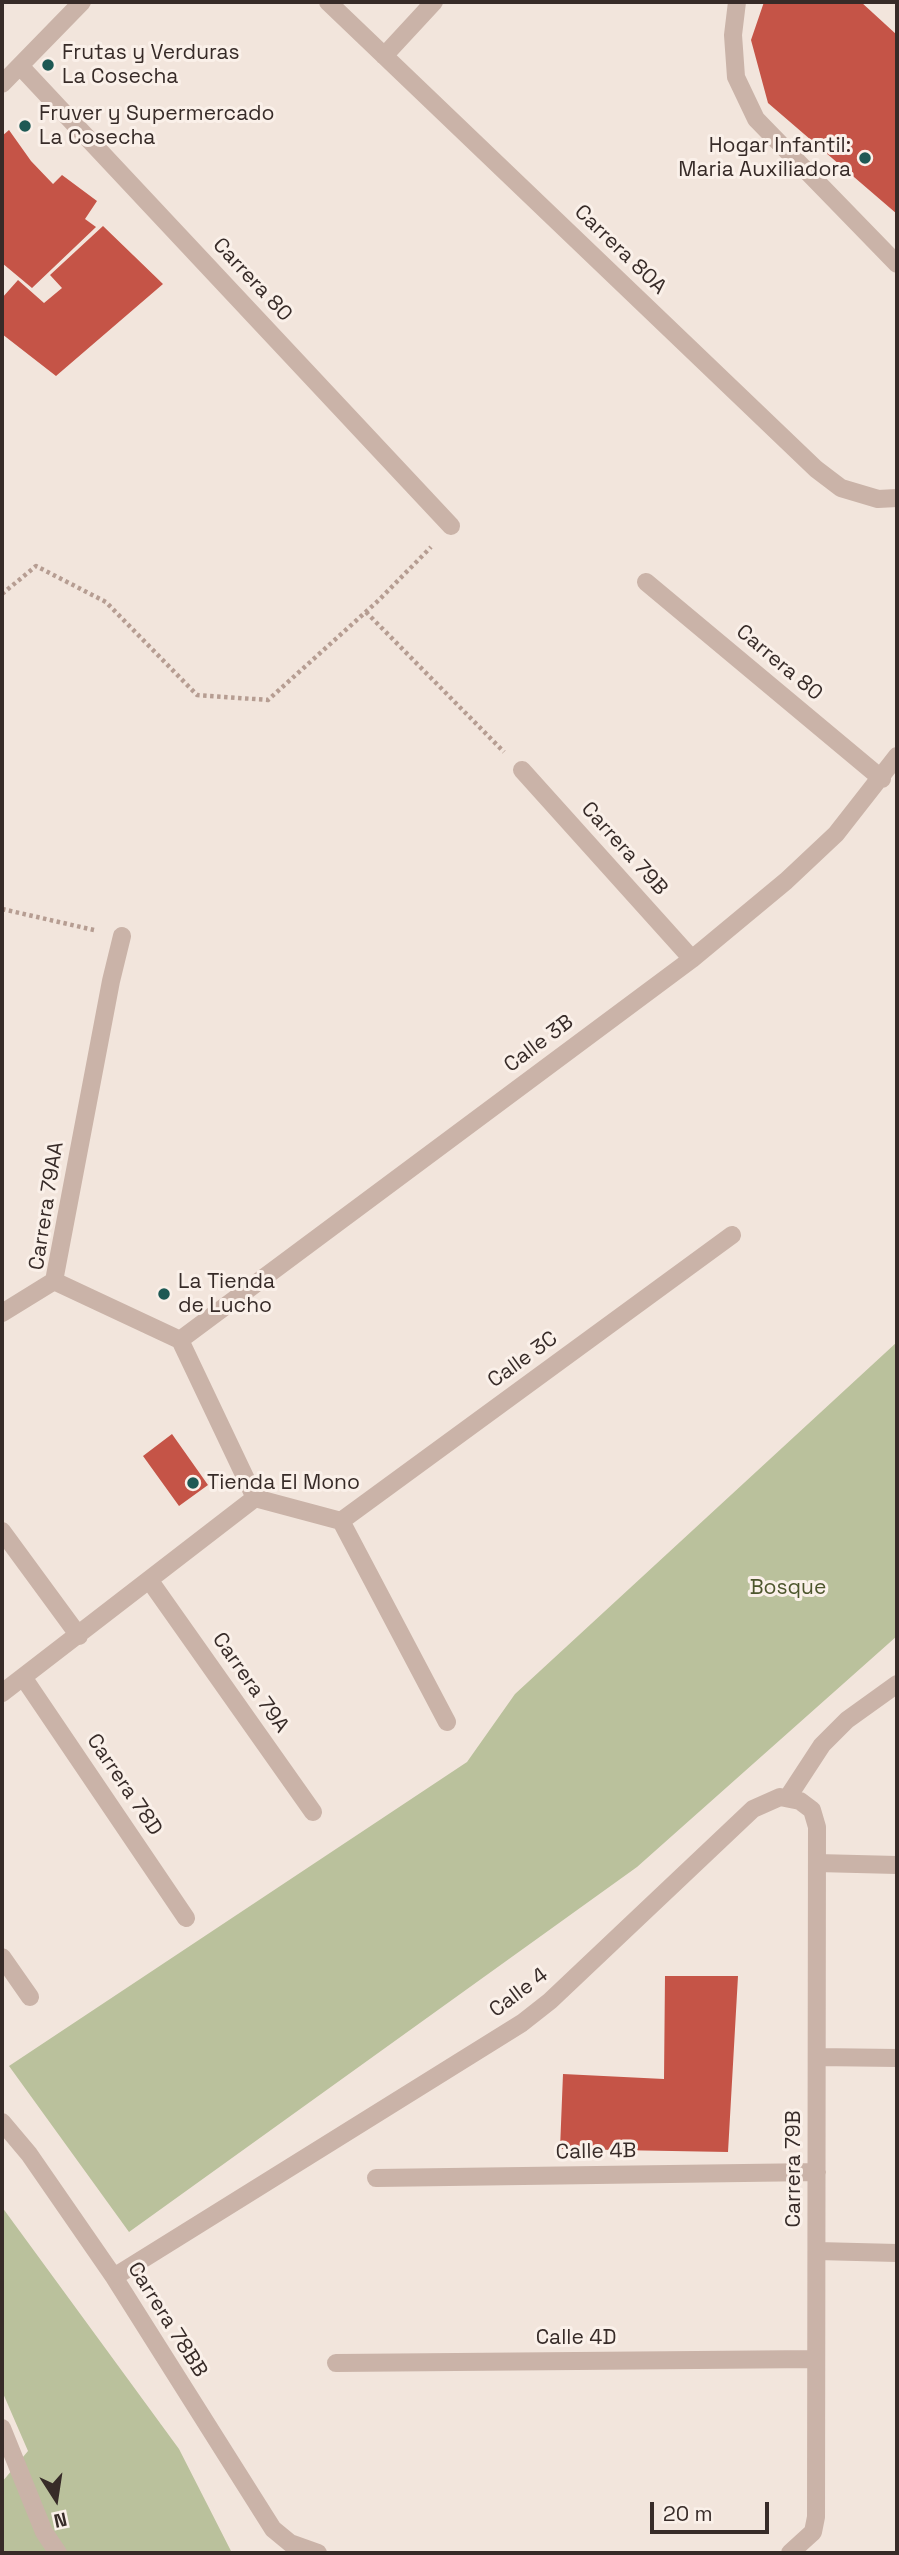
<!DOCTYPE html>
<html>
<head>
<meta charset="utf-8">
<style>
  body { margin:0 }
  #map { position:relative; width:899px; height:2555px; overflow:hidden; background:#f2e5dc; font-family:"Space Grotesk",sans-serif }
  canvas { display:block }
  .frame { position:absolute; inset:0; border:4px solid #372b28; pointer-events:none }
  .north { position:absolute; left:21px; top:2464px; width:70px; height:70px; -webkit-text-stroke:5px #faf0e9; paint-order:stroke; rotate:168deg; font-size:19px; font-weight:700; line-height:28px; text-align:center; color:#372b28 }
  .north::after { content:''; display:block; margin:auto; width:24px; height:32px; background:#372b28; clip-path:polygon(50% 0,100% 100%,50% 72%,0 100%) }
  .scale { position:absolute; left:650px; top:2502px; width:119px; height:32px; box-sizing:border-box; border:4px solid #372b28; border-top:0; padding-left:9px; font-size:21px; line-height:24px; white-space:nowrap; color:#372b28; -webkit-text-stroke:5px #faf0e9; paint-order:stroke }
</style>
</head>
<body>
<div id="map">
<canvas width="899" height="2555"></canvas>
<div class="frame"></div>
<div class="north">N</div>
<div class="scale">20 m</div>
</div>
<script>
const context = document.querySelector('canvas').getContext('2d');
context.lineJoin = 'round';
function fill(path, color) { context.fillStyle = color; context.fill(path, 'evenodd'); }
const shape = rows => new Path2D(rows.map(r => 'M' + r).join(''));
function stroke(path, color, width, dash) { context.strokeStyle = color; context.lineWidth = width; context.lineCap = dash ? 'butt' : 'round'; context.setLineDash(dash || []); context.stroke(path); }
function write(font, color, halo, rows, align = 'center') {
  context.font = font + ' "Space Grotesk",sans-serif'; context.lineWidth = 6; context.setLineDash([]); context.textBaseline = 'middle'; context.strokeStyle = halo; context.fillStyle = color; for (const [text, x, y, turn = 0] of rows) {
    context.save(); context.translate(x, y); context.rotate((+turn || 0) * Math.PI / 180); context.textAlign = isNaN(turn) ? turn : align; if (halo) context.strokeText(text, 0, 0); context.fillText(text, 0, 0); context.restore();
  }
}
fill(shape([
  [897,1342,897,1636,637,1867,129,2232,9,2066,467,1762,515,1694],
  [2,2207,179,2449,232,2553,2,2553,2,2482,28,2451,2,2391]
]), '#bac19c');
fill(shape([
  [764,2,861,2,897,35,897,214,768,103,751,40],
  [9,130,31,161,53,184,62,175,97,201,85,219,96,227,32,288,2,263,2,136],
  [103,226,163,284,56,376,2,334,2,298,18,280,44,303,62,288,50,275],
  [172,1434,208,1485,179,1506,143,1456],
  [665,1976,738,1976,728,2152,560,2149,563,2074,664,2079]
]), '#c55447');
stroke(shape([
  [2,594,36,566,106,602,197,695,268,700,379,600,431,547],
  [366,612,504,752],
  [2,909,94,930]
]), '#b69d92', 4.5, [3.5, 3.5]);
stroke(shape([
  [328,2,816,469,841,488,878,499,897,498],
  [737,2,733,35,736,77,756,119,897,264],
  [384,56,434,2],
  [20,66,451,526],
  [2,84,82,2],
  [646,582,882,779],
  [522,770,692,959],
  [122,936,111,981,54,1281,180,1340,255,1498,341,1521,447,1722],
  [2,1313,54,1281],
  [180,1340,692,959,786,881,836,834,897,756],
  [341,1521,732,1235],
  [2,1531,79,1636],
  [150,1581,313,1812],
  [23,1677,186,1918],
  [2,1693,255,1498],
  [788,1797,822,1745,847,1720,897,1684],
  [817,1863,897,1865],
  [2,1957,30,1997],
  [817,2057,897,2058],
  [2,2122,29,2154,114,2277,273,2529,290,2543,318,2553],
  [376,2178,817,2172],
  [817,2251,897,2253],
  [114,2277,522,2023,550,2001,753,1809,780,1797,800,1801,812,1810,817,1827,816,2517,813,2532,790,2553],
  [336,2363,816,2359],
  [2,2428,44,2532,58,2553]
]), '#cab3a8', 18);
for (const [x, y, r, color] of [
  [48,65,7,"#1e5954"],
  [25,126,7,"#1e5954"],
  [865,158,7,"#1e5954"],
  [164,1294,7,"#1e5954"],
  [193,1483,7,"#1e5954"]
]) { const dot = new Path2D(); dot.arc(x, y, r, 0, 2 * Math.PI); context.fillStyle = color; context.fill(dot); stroke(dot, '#faf0e9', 2.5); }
write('21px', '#372b28', '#faf0e9', [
  ["Frutas y Verduras",62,53],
  ["La Cosecha",62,77],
  ["Fruver y Supermercado",39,114],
  ["La Cosecha",39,138],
  ["Hogar Infantil:",851,146,"right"],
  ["Maria Auxiliadora",851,170,"right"],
  ["La Tienda",178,1282],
  ["de Lucho",178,1306],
  ["Tienda El Mono",207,1483]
], 'left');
write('21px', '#372b28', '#faf0e9', [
  ["Carrera 80A",620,250,44],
  ["Carrera 80",252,280,47],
  ["Carrera 80",779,663,40],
  ["Carrera 79B",624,849,48],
  ["Calle 3B",539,1044,-37],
  ["Carrera 79AA",47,1206,-81],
  ["Calle 3C",523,1360,-36],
  ["Carrera 79A",250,1683,55],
  ["Carrera 78D",124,1785,56],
  ["Calle 4",519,1993,-37],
  ["Calle 4B",596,2152,-1],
  ["Carrera 79B",794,2169,-90],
  ["Carrera 78BB",167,2320,58],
  ["Calle 4D",576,2338]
]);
write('21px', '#4c552c', '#faf0e9', [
  ["Bosque",788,1588]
]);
</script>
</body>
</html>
